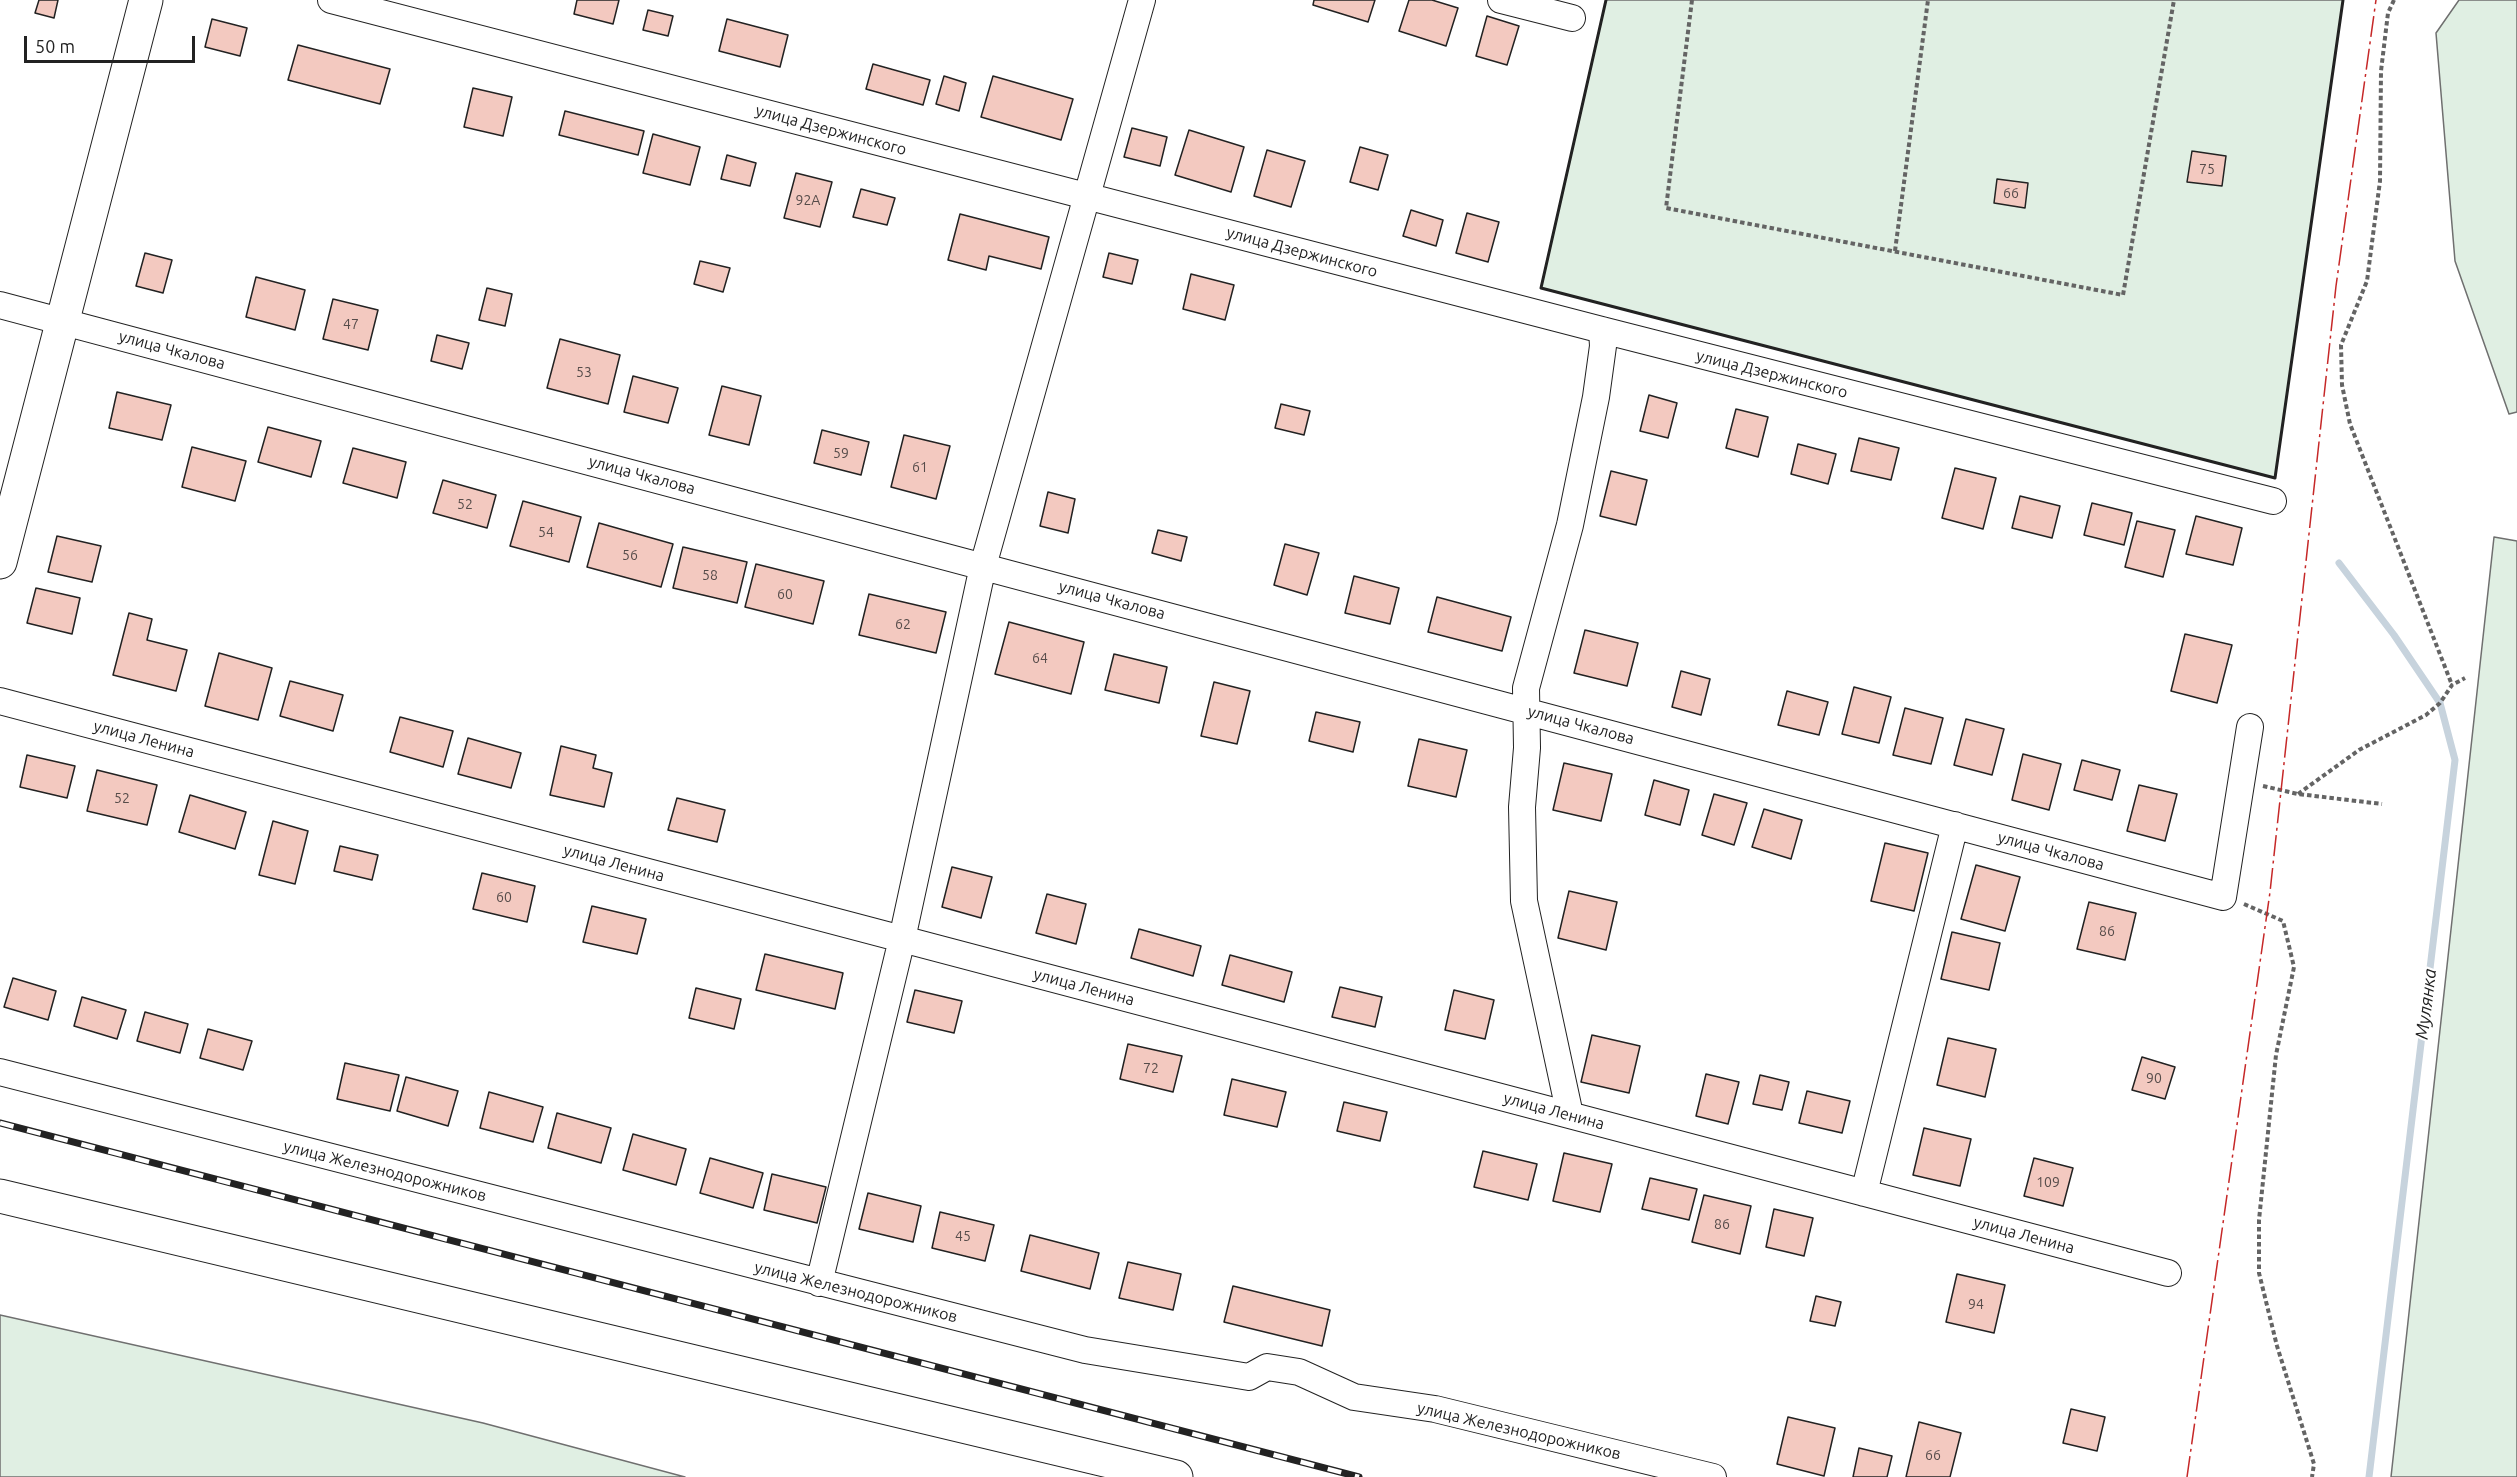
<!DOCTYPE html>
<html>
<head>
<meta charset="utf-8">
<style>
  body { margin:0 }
  #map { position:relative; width:2517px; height:1477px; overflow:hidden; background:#fff; font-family:Ubuntu,sans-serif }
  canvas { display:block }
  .scale { position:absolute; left:24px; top:36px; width:171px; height:27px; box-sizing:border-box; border:3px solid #222; border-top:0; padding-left:8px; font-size:18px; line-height:21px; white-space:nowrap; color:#222; -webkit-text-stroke:4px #fff; paint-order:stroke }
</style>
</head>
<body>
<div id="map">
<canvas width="2517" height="1477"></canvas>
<div class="scale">50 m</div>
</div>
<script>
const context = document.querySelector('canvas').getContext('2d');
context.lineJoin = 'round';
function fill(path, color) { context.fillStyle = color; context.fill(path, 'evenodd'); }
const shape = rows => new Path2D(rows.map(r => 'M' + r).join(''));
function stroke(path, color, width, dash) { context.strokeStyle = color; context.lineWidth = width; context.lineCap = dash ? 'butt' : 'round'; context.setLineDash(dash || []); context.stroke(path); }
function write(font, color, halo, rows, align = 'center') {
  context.font = font + ' Ubuntu,sans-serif'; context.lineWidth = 4.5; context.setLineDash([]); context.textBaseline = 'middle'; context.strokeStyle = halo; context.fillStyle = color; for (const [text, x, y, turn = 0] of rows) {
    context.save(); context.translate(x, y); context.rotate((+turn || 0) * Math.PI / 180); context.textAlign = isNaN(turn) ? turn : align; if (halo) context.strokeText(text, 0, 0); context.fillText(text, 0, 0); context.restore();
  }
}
const green = shape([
  [1606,0,2343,0,2275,478,1541,288,1606,0],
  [2459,0,2517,0,2517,412,2509,414,2455,261,2436,33,2459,0],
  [2494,537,2517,541,2517,1477,2391,1477,2494,537],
  [0,1315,483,1423,685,1477,0,1477,0,1315]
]);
fill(green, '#e0efe3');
stroke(green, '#6f6f6f', 1.5);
stroke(shape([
  [2339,563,2394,635,2440,703,2455,760,2369,1477]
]), '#c7d3dd', 7);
const building = shape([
  [39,0,58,0,54,18,35,13,39,0],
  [577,0,619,0,613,24,574,14,577,0],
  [1314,0,1375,0,1368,22,1313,5,1314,0],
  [1409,0,1432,0,1458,8,1446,46,1399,31,1409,0],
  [648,10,673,16,668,36,643,30,648,10],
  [1487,16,1519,26,1507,65,1476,56,1487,16],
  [212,19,247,28,240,56,205,47,212,19],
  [727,19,788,35,780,67,719,51,727,19],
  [298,45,390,69,380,104,288,80,298,45],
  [873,64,930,80,923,105,866,89,873,64],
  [944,76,966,83,959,111,936,104,944,76],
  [993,76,1073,99,1061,140,981,117,993,76],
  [473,88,512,97,503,136,464,127,473,88],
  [565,111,644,131,638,155,559,135,565,111],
  [1132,128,1167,137,1160,166,1124,157,1132,128],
  [1189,130,1244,147,1231,192,1175,175,1189,130],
  [653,134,700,147,690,185,643,173,653,134],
  [1360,147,1388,155,1378,190,1350,182,1360,147],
  [1267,150,1305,161,1291,207,1254,196,1267,150],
  [2192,151,2226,156,2222,186,2187,182,2192,151],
  [727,155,756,163,750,186,721,179,727,155],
  [796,173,832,182,820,227,784,218,796,173],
  [1997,179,2028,183,2025,208,1994,203,1997,179],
  [861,189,895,198,887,225,853,217,861,189],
  [1411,210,1443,220,1436,246,1403,236,1411,210],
  [1467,213,1499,222,1488,262,1456,253,1467,213],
  [960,214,1049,237,1041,269,989,256,986,270,948,260,960,214],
  [145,253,172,260,163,293,136,286,145,253],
  [1109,253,1138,260,1132,284,1103,277,1109,253],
  [700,261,730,268,723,292,694,284,700,261],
  [1191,274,1234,285,1225,320,1183,309,1191,274],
  [256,277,305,290,295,330,246,317,256,277],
  [487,288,512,294,505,326,479,320,487,288],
  [333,299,378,310,368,350,323,339,333,299],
  [437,335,469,343,462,369,431,361,437,335],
  [560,339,620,355,608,404,547,388,560,339],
  [633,376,678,388,668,423,624,412,633,376],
  [722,386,761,396,749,445,709,435,722,386],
  [117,392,171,405,162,440,109,428,117,392],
  [1649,395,1677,403,1668,438,1640,431,1649,395],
  [1281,404,1310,411,1304,435,1275,428,1281,404],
  [1736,409,1768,417,1758,457,1726,448,1736,409],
  [268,427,321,441,311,477,258,462,268,427],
  [822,430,869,442,861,475,814,463,822,430],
  [904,435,950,446,936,499,891,487,904,435],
  [1859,438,1899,448,1891,480,1851,471,1859,438],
  [1798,444,1836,454,1828,484,1791,474,1798,444],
  [192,447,246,461,235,501,182,487,192,447],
  [353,448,406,462,397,498,343,483,353,448],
  [1955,468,1996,478,1983,529,1942,518,1955,468],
  [1611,471,1647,480,1636,525,1600,516,1611,471],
  [443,480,496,495,487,528,433,513,443,480],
  [1048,492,1075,499,1068,533,1040,526,1048,492],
  [2020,496,2060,506,2052,538,2012,528,2020,496],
  [523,501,581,517,569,562,510,546,523,501],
  [2092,503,2132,513,2124,545,2084,535,2092,503],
  [2196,516,2242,528,2233,565,2186,554,2196,516],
  [2137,521,2175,530,2163,577,2125,567,2137,521],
  [599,523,673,544,661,587,587,567,599,523],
  [1158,530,1187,537,1181,561,1152,553,1158,530],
  [57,536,101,546,92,582,48,572,57,536],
  [1285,544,1319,553,1307,595,1274,585,1285,544],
  [683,547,747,562,737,603,673,588,683,547],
  [756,564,824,581,813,624,745,607,756,564],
  [1354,576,1399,588,1390,624,1345,613,1354,576],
  [36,588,80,598,72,634,27,623,36,588],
  [869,594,946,612,936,653,859,635,869,594],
  [1437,597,1511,617,1502,651,1428,632,1437,597],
  [129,613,152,619,147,640,187,650,176,691,113,675,129,613],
  [1009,622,1084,642,1071,694,995,674,1009,622],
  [1585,630,1638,643,1627,686,1574,673,1585,630],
  [2185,634,2232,645,2217,703,2171,691,2185,634],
  [219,653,272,668,258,720,205,706,219,653],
  [1114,654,1167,667,1159,703,1105,690,1114,654],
  [1681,671,1710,679,1701,715,1672,707,1681,671],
  [290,681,343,695,333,731,280,716,290,681],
  [1214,682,1250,691,1237,744,1201,736,1214,682],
  [1854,687,1891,697,1879,743,1842,734,1854,687],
  [1787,691,1828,702,1819,735,1778,725,1787,691],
  [1905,708,1943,718,1931,764,1893,755,1905,708],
  [1316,712,1360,722,1353,752,1309,741,1316,712],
  [400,717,453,731,443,767,390,752,400,717],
  [1966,719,2004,729,1992,775,1954,765,1966,719],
  [468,738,521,753,511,788,458,774,468,738],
  [1419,739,1467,750,1456,797,1408,786,1419,739],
  [561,746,596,755,593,768,612,773,604,807,550,795,561,746],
  [2023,754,2061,764,2049,810,2012,800,2023,754],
  [27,755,75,766,67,798,20,787,27,755],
  [2082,760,2120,770,2112,800,2074,790,2082,760],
  [1564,763,1612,774,1601,821,1553,810,1564,763],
  [97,770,157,785,147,825,87,811,97,770],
  [1654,780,1689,790,1680,825,1645,815,1654,780],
  [2139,785,2177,794,2165,841,2127,831,2139,785],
  [1714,794,1747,803,1734,845,1702,835,1714,794],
  [190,795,246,812,235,849,179,832,190,795],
  [677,798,725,810,717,842,668,830,677,798],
  [1764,809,1802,820,1791,859,1752,847,1764,809],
  [273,821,308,831,295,884,259,875,273,821],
  [1885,843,1928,853,1914,911,1871,901,1885,843],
  [340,846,378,855,372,880,334,871,340,846],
  [1976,865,2020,877,2005,931,1961,919,1976,865],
  [952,867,992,877,981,918,942,907,952,867],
  [482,873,535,886,527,922,473,909,482,873],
  [1569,891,1617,902,1606,950,1558,938,1569,891],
  [1047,894,1086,904,1076,944,1036,933,1047,894],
  [2089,902,2136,913,2125,960,2077,949,2089,902],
  [592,906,646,919,637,954,583,942,592,906],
  [1139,929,1201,946,1193,976,1131,958,1139,929],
  [1952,932,2000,943,1989,990,1941,979,1952,932],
  [765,954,843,973,835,1009,756,990,765,954],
  [1230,955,1292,972,1284,1002,1222,985,1230,955],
  [13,978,56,991,48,1020,4,1007,13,978],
  [1340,987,1382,997,1375,1027,1332,1017,1340,987],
  [696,988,741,999,734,1029,689,1018,696,988],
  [915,990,962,1001,954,1033,907,1022,915,990],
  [1454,990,1494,1000,1485,1039,1445,1030,1454,990],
  [82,997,126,1010,117,1039,74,1026,82,997],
  [145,1012,188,1024,180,1053,137,1041,145,1012],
  [208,1029,252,1041,243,1070,200,1058,208,1029],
  [1592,1035,1640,1046,1629,1093,1581,1082,1592,1035],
  [1948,1038,1996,1049,1985,1097,1937,1085,1948,1038],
  [1128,1044,1182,1056,1173,1092,1120,1079,1128,1044],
  [2142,1057,2175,1067,2165,1099,2132,1090,2142,1057],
  [345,1063,399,1075,390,1111,337,1099,345,1063],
  [1706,1074,1739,1082,1728,1124,1696,1116,1706,1074],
  [1760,1075,1789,1082,1782,1110,1753,1104,1760,1075],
  [406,1077,458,1091,448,1126,397,1111,406,1077],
  [1232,1079,1286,1092,1277,1127,1224,1115,1232,1079],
  [1807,1091,1850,1101,1842,1133,1799,1123,1807,1091],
  [489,1092,543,1107,533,1142,480,1128,489,1092],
  [1344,1102,1387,1112,1380,1141,1337,1131,1344,1102],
  [557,1113,611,1128,601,1163,548,1148,557,1113],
  [1924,1128,1971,1139,1960,1186,1913,1175,1924,1128],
  [633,1134,686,1149,676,1185,623,1170,633,1134],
  [1483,1151,1537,1164,1528,1200,1474,1187,1483,1151],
  [1564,1153,1612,1164,1600,1212,1553,1201,1564,1153],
  [710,1158,763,1173,753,1208,700,1193,710,1158],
  [2034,1158,2073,1168,2063,1206,2024,1196,2034,1158],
  [772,1174,826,1187,817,1223,764,1210,772,1174],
  [1650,1178,1697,1189,1689,1220,1642,1209,1650,1178],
  [868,1193,921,1206,913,1242,859,1229,868,1193],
  [1704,1195,1751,1206,1740,1254,1692,1242,1704,1195],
  [1774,1209,1813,1218,1804,1256,1766,1247,1774,1209],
  [940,1212,994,1225,985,1261,932,1248,940,1212],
  [1030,1235,1099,1253,1090,1289,1021,1271,1030,1235],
  [1128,1262,1181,1274,1173,1310,1119,1298,1128,1262],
  [1957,1274,2005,1285,1994,1333,1946,1322,1957,1274],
  [1233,1286,1330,1310,1322,1346,1224,1322,1233,1286],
  [1816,1296,1841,1302,1835,1326,1810,1321,1816,1296],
  [2071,1409,2105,1417,2097,1451,2063,1443,2071,1409],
  [1788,1417,1835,1428,1824,1476,1777,1464,1788,1417],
  [1919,1422,1961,1433,1950,1477,1906,1477,1919,1422],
  [1859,1448,1892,1456,1887,1477,1853,1477,1859,1448]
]);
fill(building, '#f3c9c0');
stroke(building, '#222', 1.5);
const minor = shape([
  [331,0,1602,330,2273,501],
  [1501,0,1572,18],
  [0,305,2223,897,2250,727],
  [0,701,2168,1273],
  [0,1072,1085,1350,1249,1377,1267,1367,1299,1372,1354,1397,1435,1409,1713,1477],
  [1570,1115,1524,901,1522,807,1527,748,1526,688,1570,525,1596,397,1603,346,1602,330],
  [1864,1193,1955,825],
  [819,1283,902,939,983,566,1142,0]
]);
const major = shape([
  [0,562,146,0],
  [0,1196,1176,1477]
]);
stroke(minor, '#222', 28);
stroke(major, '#222', 35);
stroke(shape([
  [1692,0,1666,208,2123,295,2174,0],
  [2394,0,2388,13,2381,71,2380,181,2367,281,2341,345,2342,385,2350,424,2452,685],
  [1895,251,1928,0],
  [2263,786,2298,794,2382,804],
  [2298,794,2359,750,2426,715,2440,703,2452,685,2465,678],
  [2244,904,2283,921,2294,967,2276,1055,2259,1220,2259,1273,2277,1346,2314,1464,2312,1477]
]), '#646464', 4, [4.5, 3]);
stroke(minor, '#fff', 26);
stroke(major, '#fff', 33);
const rail = shape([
  [0,1123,1359,1477]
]);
stroke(rail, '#222', 7);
stroke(rail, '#fff', 4.5, [14]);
stroke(shape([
  [1606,0,1541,288,2275,478,2343,0]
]), '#222', 3);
stroke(shape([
  [2187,1477,2270,892,2336,286,2376,0]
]), '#c62828', 1.5, [21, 4.5, 3, 4.5]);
write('14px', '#564c4a', null, [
  ["75",2207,169],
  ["66",2011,193],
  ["92А",808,200],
  ["47",351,324],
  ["53",584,372],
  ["59",841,453],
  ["61",920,467],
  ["52",465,504],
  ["54",546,532],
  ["56",630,555],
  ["58",710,575],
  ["60",785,594],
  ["62",903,624],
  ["64",1040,658],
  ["52",122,798],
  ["60",504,897],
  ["86",2107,931],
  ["72",1151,1068],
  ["90",2154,1078],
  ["109",2048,1182],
  ["86",1722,1224],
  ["45",963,1236],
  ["94",1976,1304],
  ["66",1933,1455]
]);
write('16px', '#222', '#fff', [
  ["улица Дзержинского",831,130,15],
  ["улица Дзержинского",1302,252,15],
  ["улица Чкалова",172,350,15],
  ["улица Дзержинского",1772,374,14],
  ["улица Чкалова",642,475,15],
  ["улица Чкалова",1112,600,15],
  ["улица Чкалова",1581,725,15],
  ["улица Ленина",144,739,15],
  ["улица Чкалова",2051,851,15],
  ["улица Ленина",614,863,15],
  ["улица Ленина",1084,987,15],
  ["улица Ленина",1554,1111,15],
  ["улица Железнодорожников",385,1171,14],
  ["улица Ленина",2024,1235,15],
  ["улица Железнодорожников",856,1292,14],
  ["улица Железнодорожников",1519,1431,13]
]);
write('italic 18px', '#222', '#fff', [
  ["Мулянка",2426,1004,-83]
]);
</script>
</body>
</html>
